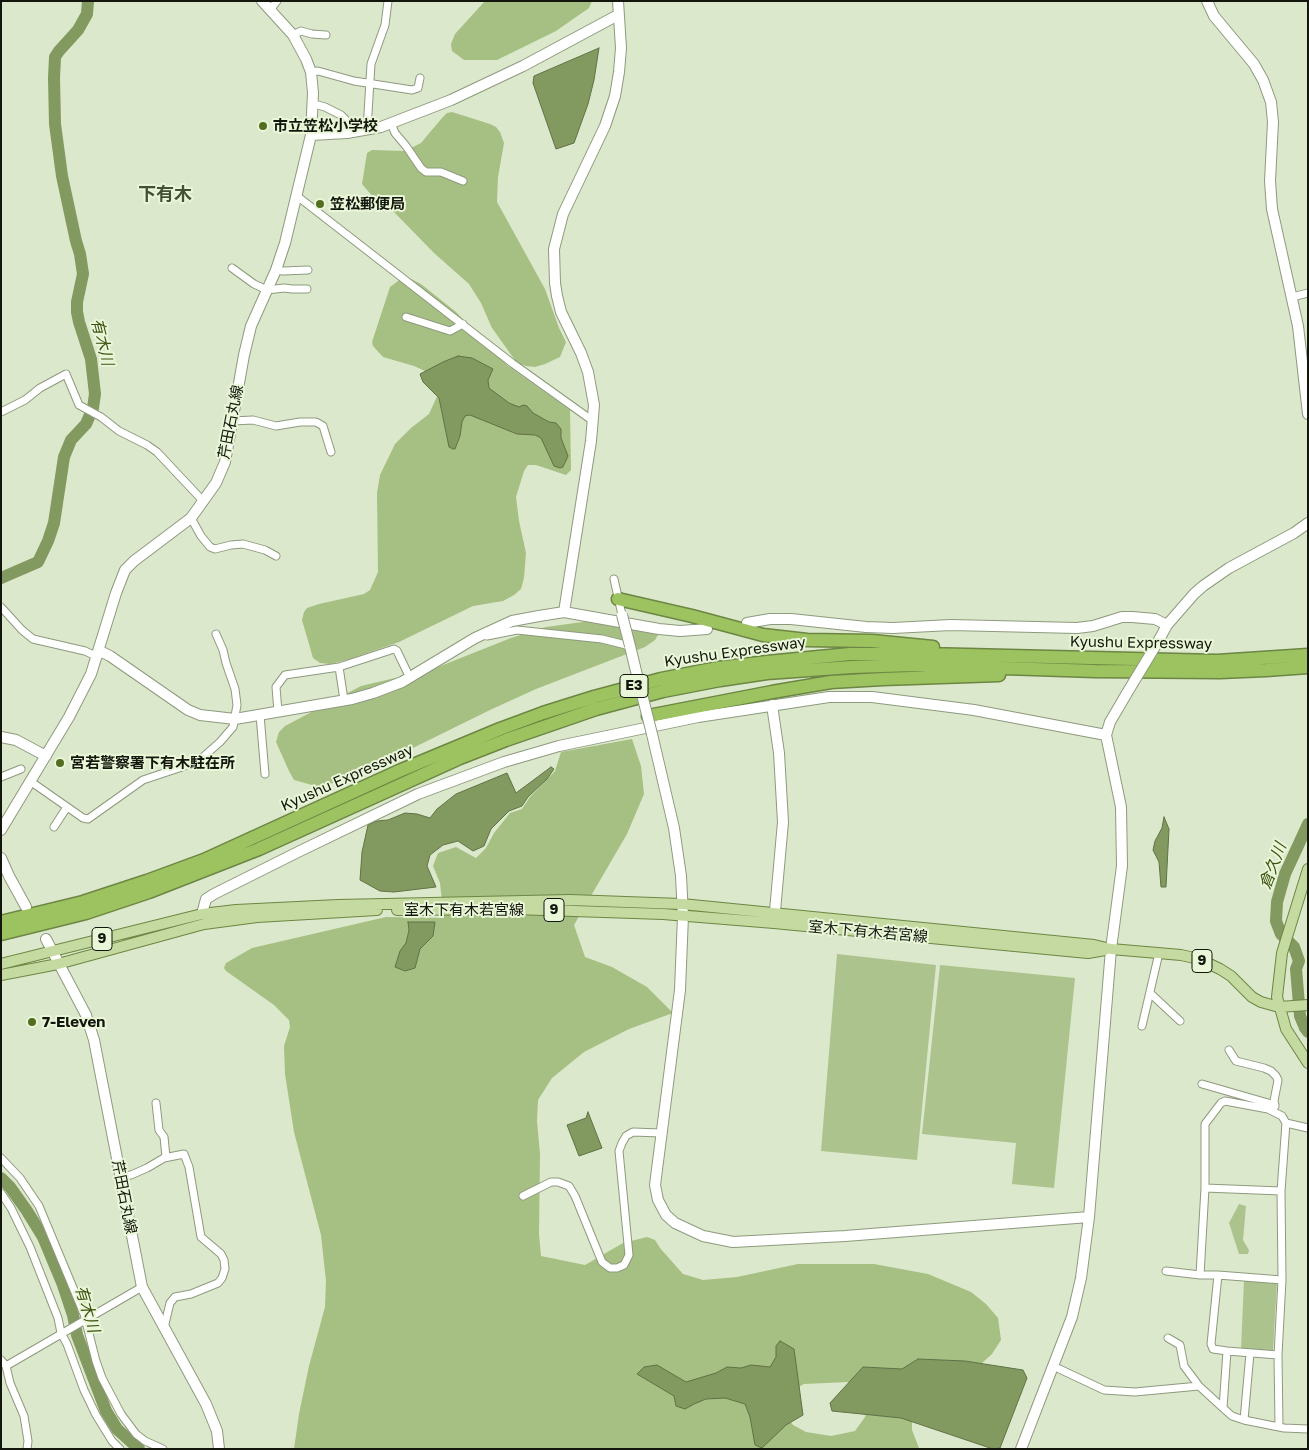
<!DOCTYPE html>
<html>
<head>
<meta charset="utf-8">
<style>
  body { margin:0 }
  #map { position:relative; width:1309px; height:1450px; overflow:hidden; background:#dce8cb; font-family:"Golos Text",sans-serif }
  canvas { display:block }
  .frame { position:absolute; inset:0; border:2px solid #12160c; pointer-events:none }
</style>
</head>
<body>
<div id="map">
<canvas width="1309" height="1450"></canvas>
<div class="frame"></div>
</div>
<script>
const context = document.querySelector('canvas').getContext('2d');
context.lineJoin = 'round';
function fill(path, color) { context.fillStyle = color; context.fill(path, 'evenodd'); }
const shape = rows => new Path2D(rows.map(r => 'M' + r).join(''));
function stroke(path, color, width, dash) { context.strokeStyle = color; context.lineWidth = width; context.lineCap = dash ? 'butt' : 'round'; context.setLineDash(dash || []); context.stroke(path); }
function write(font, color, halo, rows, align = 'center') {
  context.font = font + ' "Golos Text","Noto Sans JP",sans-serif'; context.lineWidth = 4; context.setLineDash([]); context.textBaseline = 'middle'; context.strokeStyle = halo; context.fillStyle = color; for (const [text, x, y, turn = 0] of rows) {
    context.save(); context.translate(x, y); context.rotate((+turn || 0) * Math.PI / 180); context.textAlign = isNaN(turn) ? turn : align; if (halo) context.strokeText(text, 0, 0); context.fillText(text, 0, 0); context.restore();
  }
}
fill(shape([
  [837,954,936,965,917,1160,821,1151],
  [940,965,1075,978,1054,1188,1012,1184,1016,1143,922,1134],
  [1239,1204,1246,1206,1243,1240,1249,1250,1248,1254,1239,1254,1229,1223],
  [1244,1280,1277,1282,1273,1351,1241,1349]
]), '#adc38e');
fill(shape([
  [485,1,592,1,589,8,556,31,497,60,464,60,452,51,451,44,455,34],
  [452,112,490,124,496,127,500,132,504,143,498,177,497,202,545,289,559,328,566,342,560,357,545,364,535,367,526,366,517,363,492,328,481,303,469,284,434,253,392,210,373,197,362,184,367,153,372,150,405,151,421,143,442,118,447,113],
  [407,277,421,284,456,312,508,366,570,410,571,470,566,475,536,465,528,465,524,471,516,497,519,521,526,553,524,578,521,589,514,595,503,601,473,606,399,642,350,659,330,664,320,663,313,658,302,620,304,612,307,608,319,604,364,594,370,590,378,572,377,493,380,475,395,444,411,428,429,414,440,390,434,375,414,366,383,357,373,346,372,342,390,287,402,278],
  [590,621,657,629,658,635,655,640,645,647,536,689,490,710,354,777,319,787,294,780,289,771,276,742,279,732,285,726,361,686,433,669,511,638,546,627],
  [632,739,641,766,644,794,627,834,574,925,585,957,612,967,647,987,673,1013,629,1029,584,1052,552,1078,538,1100,537,1121,540,1154,539,1234,541,1256,585,1265,623,1243,647,1237,655,1240,660,1248,683,1274,703,1280,737,1277,798,1264,874,1264,928,1274,971,1292,986,1304,998,1318,1001,1340,992,1354,972,1372,912,1411,912,1430,919,1448,921,1449,294,1449,299,1414,309,1366,325,1307,326,1281,321,1235,294,1132,285,1074,284,1046,290,1027,289,1020,274,1005,226,971,224,968,226,963,252,948,386,917,444,918,440,883,433,866,438,853,456,847,476,858,486,848,494,833,510,813,522,809,530,797,555,771,561,752],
  [848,1382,857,1387,868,1407,865,1417,855,1431,831,1436,806,1432,793,1425,788,1418,793,1390,804,1384]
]), '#a6bf83');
const water = shape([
  [599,48,594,80,588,104,574,143,556,149,533,83,534,76,599,48],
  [458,356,472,358,493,369,488,380,489,388,509,403,519,407,523,405,527,406,533,413,549,422,556,423,561,429,561,438,568,456,563,467,560,468,554,466,541,438,535,435,517,434,470,415,465,416,462,422,460,436,455,449,453,449,449,447,439,398,423,382,420,374,443,362,458,356],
  [551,767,554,769,547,779,528,797,522,806,509,811,491,829,484,846,473,851,458,841,443,845,430,855,427,866,436,887,394,892,380,891,360,880,362,852,368,825,377,821,388,820,405,813,417,814,430,818,437,809,456,794,507,773,516,793,551,767],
  [1164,817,1169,829,1166,887,1161,887,1159,862,1153,850,1155,841,1162,828,1164,817],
  [408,922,435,922,433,936,420,949,415,968,405,971,395,967,400,951,406,943,409,930,408,922],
  [588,1112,602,1148,579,1156,567,1125,586,1118,588,1112],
  [780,1341,794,1349,803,1415,786,1425,762,1448,755,1445,750,1417,745,1404,725,1398,706,1399,694,1404,685,1409,676,1406,674,1396,637,1374,644,1367,657,1365,686,1382,716,1373,727,1367,741,1368,751,1365,770,1367,776,1357,776,1346,780,1341],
  [918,1359,965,1361,1023,1370,1027,1378,1000,1448,993,1449,901,1418,832,1411,830,1403,863,1367,902,1369,918,1359]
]);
fill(water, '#82995f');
stroke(water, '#607246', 1);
stroke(shape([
  [1,578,38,562,48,541,54,523,64,457,71,440,86,424,93,408,95,394,91,359,79,322,77,312,77,302,83,274,80,254,76,241,62,176,55,124,54,78,55,57,59,51,78,30,87,14,88,1],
  [1308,824,1285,874,1277,902,1276,921,1281,934,1294,947,1299,961,1296,969,1300,1016,1305,1028,1308,1032],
  [1,1178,10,1187,27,1211,43,1237,63,1285,73,1315,77,1335,106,1411,117,1429,139,1449]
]), '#82995f', 12);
const street = shape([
  [270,10,277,1],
  [293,35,301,31,312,34,326,35],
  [311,72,318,71,354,81,412,90,418,88,420,78],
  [314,104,325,107,341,115,345,119,347,133],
  [391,123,395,133,406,146,421,168,426,172,441,172,463,181],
  [367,130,371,64,385,25,388,1],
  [297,196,512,363,593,421],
  [232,268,254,284,267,290,284,288,292,289,307,289],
  [276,270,283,271,308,270],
  [1292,297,1308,293],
  [406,317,450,331,463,324],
  [1,412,25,400,40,388,66,374,79,405,101,417,119,431,147,445,157,452,204,502],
  [232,421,253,420,276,426,300,422,316,422,323,426,331,452],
  [191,518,201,536,210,547,215,549,231,545,243,544,265,550,276,556],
  [614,579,622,615],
  [1,607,22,630,33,639,85,651,98,657],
  [487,636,517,630,602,639,630,646],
  [339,667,344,700],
  [278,712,276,687,285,675,339,667,394,649,397,651,410,678],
  [260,715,265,774],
  [1,777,21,769],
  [30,781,83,818,88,819,143,780,182,767,203,757,220,742,233,727,237,705,235,689,226,663,223,650,216,634],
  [54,827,67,807],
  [1150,993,1180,1021],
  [1142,1026,1159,953],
  [1229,1050,1236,1061,1264,1068,1271,1071,1276,1076,1278,1080,1274,1101,1275,1105],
  [1202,1084,1275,1105,1275,1106],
  [156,1103,159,1130,164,1137,166,1157],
  [1308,1128,1286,1123,1282,1116,1268,1109,1225,1101,1221,1103,1205,1124,1205,1188,1200,1275,1218,1275,1211,1344,1213,1349,1227,1351,1223,1408,1232,1416,1244,1420,1284,1428,1308,1429],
  [1,1158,20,1178,39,1206,84,1314,96,1361,102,1378,121,1414,136,1434,145,1441,163,1449],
  [120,1176,131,1175,147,1168,164,1158,184,1154,189,1167,201,1237,221,1254,224,1260,225,1269,222,1278,218,1283,191,1294,175,1297,170,1303,164,1328],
  [1205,1188,1281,1191],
  [1,1193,11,1208,30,1247,58,1318,61,1333,67,1344,84,1390,96,1415,112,1441,120,1449],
  [523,1196,551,1182,558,1182,569,1186,575,1196,602,1262,610,1268,617,1268,624,1265,629,1255,619,1151,622,1143,626,1136,633,1132,661,1133],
  [1166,1271,1200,1275],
  [1218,1275,1282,1280],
  [1168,1338,1180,1345,1184,1366,1199,1386],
  [1227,1351,1278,1355],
  [1,1360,6,1366,10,1383,24,1416,28,1441,27,1449],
  [6,1366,142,1287],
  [1053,1366,1104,1390,1135,1392,1199,1386,1223,1408],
  [1244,1420,1250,1353],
  [1279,1427,1278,1355,1282,1280,1281,1191,1286,1123]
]);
const secondary = shape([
  [1207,1,1214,16,1254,64,1263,80,1271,102,1273,122,1270,181,1272,209,1298,326,1308,414],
  [311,135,347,133,381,127,451,100,523,66,618,15],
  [564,612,591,441,594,405,588,372,581,353,561,312,557,296,555,283,554,249,563,214,605,126,615,96,619,72,621,48,618,1],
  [747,623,770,619,791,619,866,627,893,628,951,625,1077,628,1093,626,1122,617,1132,617,1155,619,1167,625],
  [1159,640,1167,625,1194,594,1203,586,1229,568,1294,533,1308,523],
  [630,646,635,667],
  [100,651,110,656,188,710,200,715,235,719,352,699,373,693,402,682,475,638,512,621,539,616,564,612,659,629,680,631,707,629],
  [772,705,779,753,783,822,774,922],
  [652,734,674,828,681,876,683,916,680,990,655,1185,658,1200,666,1215,675,1223,703,1236,733,1242,845,1236,1089,1217],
  [1,737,16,740,46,756],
  [1,830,69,717,91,674,116,593,125,570,134,561,191,518,216,483,225,462,244,355,251,326,276,270,285,243,311,135,313,93,311,72,306,59,293,35,262,1],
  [1,858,9,876,26,907],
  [202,914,206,899,214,894,300,851,418,794,504,762,559,746,698,717,829,697,872,697,974,710,1106,735],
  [46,939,86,1015,94,1040,142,1287,206,1404,217,1431,219,1449],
  [1021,1449,1072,1317,1081,1278,1089,1217,1111,949,1122,866,1121,807,1106,735,1110,722,1127,693]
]);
const primary = shape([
  [1308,869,1282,953,1277,997,1286,1029,1308,1063],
  [397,910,514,909,663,914,774,923,1088,953,1105,950],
  [1,964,202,914,236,910,338,905,570,900,682,904,1094,945,1111,949,1181,955,1199,959,1220,969,1231,976,1252,997,1261,1002,1279,1007,1308,1005],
  [1,975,58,964,204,924,257,917,377,910]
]);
const highway = shape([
  [618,599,692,616,763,635,807,640,872,641,933,647],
  [648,716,772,692,831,682,883,679,999,675],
  [1,922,83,902,147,881,204,860,399,771,500,729,543,713,594,697,661,679,718,668,767,662,850,654,925,654,1217,661,1308,655],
  [1,934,86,913,149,892,259,849,460,758,506,740,596,709,663,691,720,680,767,673,852,667,912,665,1095,671,1220,672,1266,670,1308,667]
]);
stroke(street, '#8e9a7e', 9);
stroke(secondary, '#8e9a7e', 12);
stroke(primary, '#6c8643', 12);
stroke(highway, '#6c8643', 15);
stroke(street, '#fff', 7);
stroke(secondary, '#fff', 10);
stroke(primary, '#c4daa0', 10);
stroke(highway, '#9dc260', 12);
const secondaryBridge = shape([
  [622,615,630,646],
  [635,667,652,734],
  [1127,693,1159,640]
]);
stroke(secondaryBridge, '#8e9a7e', 12, []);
stroke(secondaryBridge, '#fff', 10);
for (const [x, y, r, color] of [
  [263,126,5,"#546e21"],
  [320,204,5,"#546e21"],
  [60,763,5,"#546e21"],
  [32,1022,5,"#546e21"]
]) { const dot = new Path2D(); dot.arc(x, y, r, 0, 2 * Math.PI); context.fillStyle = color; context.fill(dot); stroke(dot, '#e9f6d8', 2); }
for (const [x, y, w] of [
  [634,686,28],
  [554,910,20],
  [102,939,20],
  [1202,961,20]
]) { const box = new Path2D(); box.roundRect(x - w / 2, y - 11.5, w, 23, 4); context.fillStyle = '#e9f6d8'; context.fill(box); stroke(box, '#12160c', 1); }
write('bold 14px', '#12160c', null, [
  ["E3",634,686],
  ["9",554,910],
  ["9",102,939],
  ["9",1202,961]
]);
write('bold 15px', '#12160c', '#e9f6d8', [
  ["市立笠松小学校",273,126],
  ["笠松郵便局",330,204],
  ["宮若警察署下有木駐在所",70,763],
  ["7-Eleven",42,1022]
], 'left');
write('15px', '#12160c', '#e9f6d8', [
  ["芹田石丸線",231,422,-79],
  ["Kyushu Expressway",1141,643,1],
  ["Kyushu Expressway",735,652,-8],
  ["Kyushu Expressway",347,778,-24],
  ["室木下有木若宮線",464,910],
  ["室木下有木若宮線",868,932,5],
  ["芹田石丸線",124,1197,79]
]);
write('italic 16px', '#3c5110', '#e9f6d8', [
  ["有木川",102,342,76],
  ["倉久川",1273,866,-69],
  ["有木川",87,1309,73]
]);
write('bold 18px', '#454f36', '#e9f6d8', [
  ["下有木",165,194]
]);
</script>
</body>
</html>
